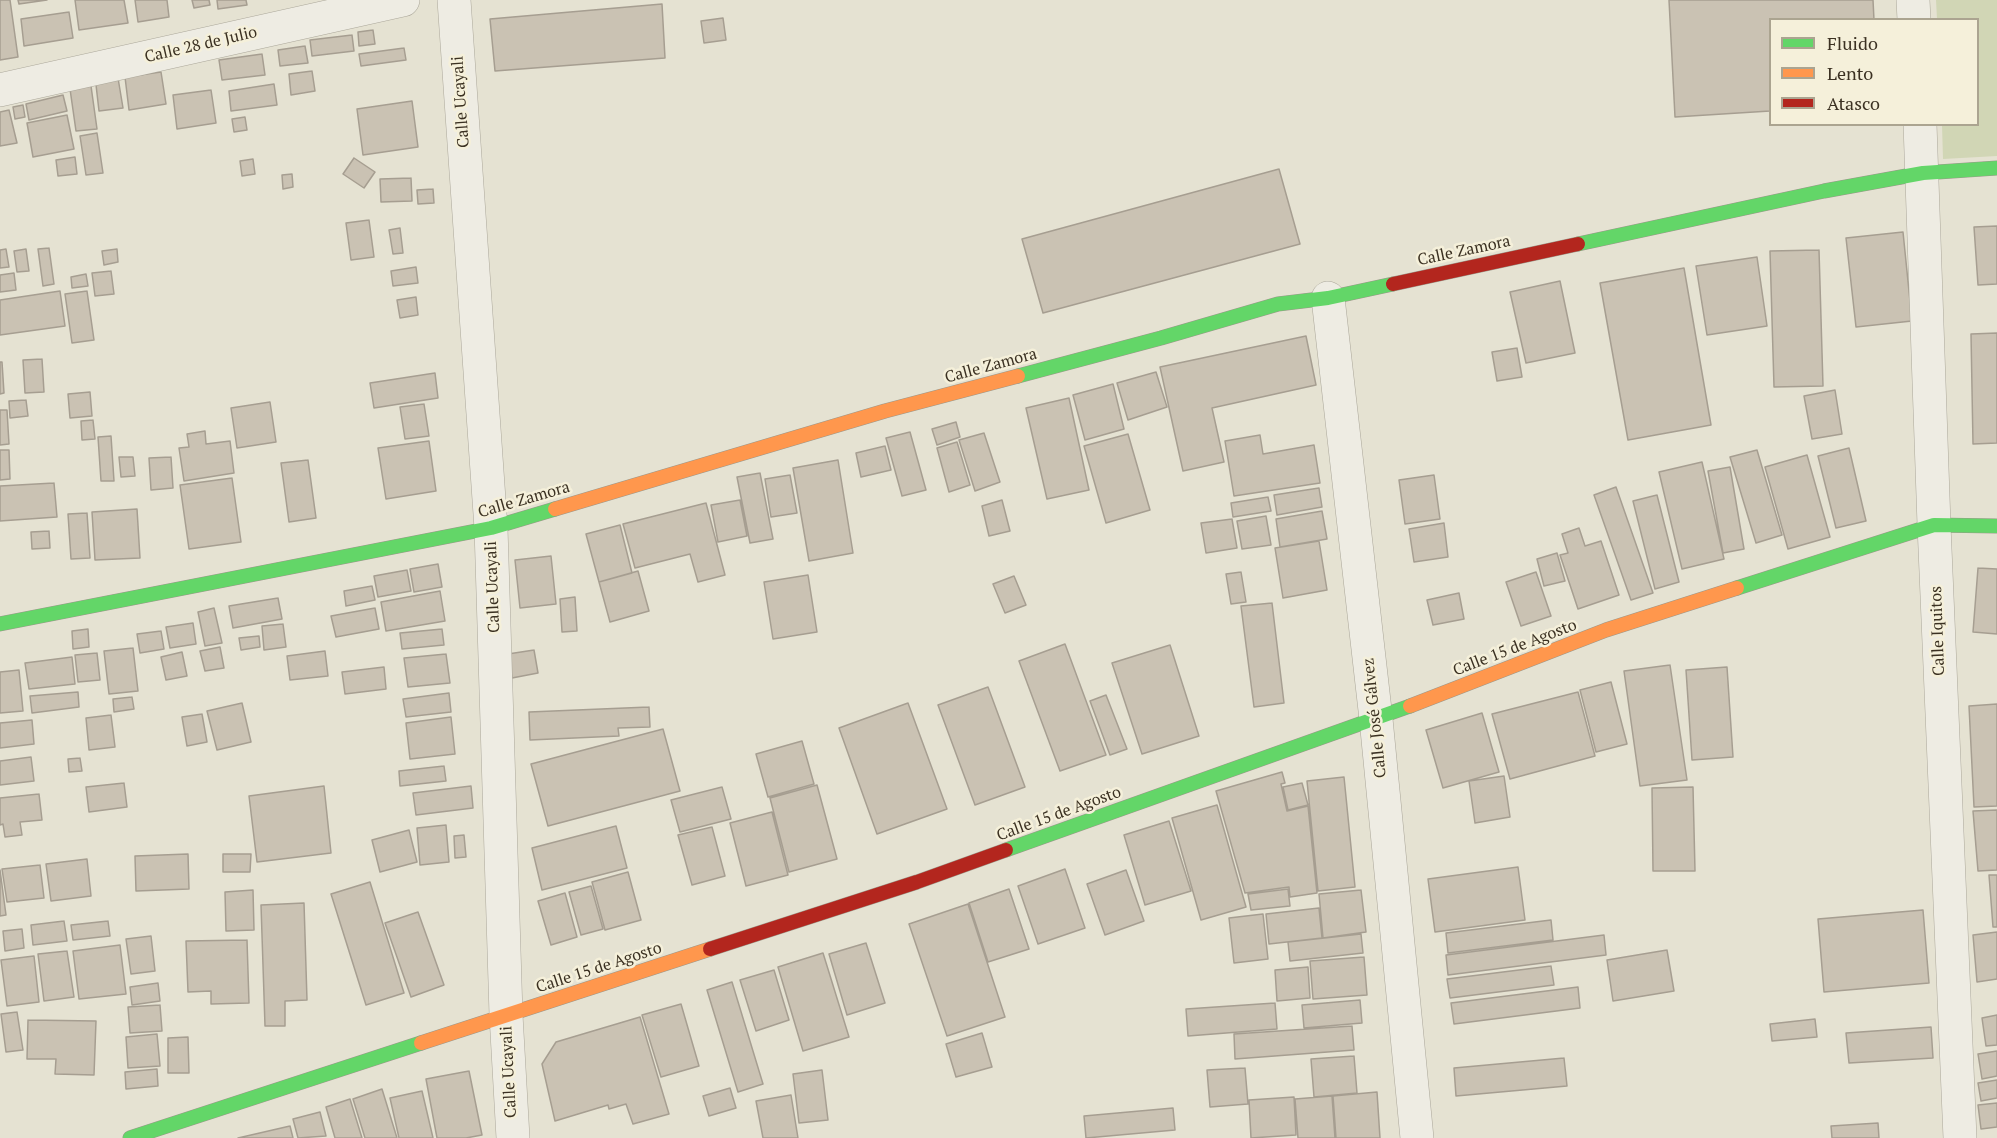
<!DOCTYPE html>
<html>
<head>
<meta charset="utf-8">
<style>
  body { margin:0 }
  #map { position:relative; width:1997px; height:1138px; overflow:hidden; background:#e5e2d2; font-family:"PT Serif",serif }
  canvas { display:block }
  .legend { position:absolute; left:1769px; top:18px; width:210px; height:108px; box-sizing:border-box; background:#f5f0da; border:2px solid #aba490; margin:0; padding:8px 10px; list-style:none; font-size:18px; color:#3b3122 }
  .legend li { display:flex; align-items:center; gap:12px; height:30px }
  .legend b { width:30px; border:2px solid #aba490 }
</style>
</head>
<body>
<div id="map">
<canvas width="1997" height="1138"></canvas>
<ul class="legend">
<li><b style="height:8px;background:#63d668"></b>Fluido</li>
<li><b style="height:8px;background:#ff974d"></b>Lento</li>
<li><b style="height:8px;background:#b3261e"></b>Atasco</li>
</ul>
</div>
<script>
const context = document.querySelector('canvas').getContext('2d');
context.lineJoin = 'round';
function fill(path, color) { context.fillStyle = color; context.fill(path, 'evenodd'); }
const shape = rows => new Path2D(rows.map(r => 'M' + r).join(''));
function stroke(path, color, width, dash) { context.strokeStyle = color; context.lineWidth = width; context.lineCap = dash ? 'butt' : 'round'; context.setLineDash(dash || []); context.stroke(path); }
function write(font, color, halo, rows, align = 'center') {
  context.font = font + ' "PT Serif",serif'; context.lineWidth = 5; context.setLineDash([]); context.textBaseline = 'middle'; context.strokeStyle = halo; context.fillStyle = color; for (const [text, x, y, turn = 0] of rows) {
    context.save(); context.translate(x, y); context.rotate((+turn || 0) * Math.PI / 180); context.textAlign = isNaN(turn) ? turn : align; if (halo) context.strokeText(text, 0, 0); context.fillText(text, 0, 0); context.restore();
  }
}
fill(shape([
  [1936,0,1997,0,1997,156,1943,159,1942,125,1978,124,1978,20,1937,19]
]), '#d1d6b5');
const building = shape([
  [0,0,10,0,18,57,0,60,0,0],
  [18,0,47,0,19,4,18,0],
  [75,0,124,0,128,23,79,30,75,0],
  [135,0,167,0,169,17,138,22,135,0],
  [192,0,209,0,210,5,194,8,192,0],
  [217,0,246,0,247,5,218,9,217,0],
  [1669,0,1873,0,1874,20,1770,20,1770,111,1675,117,1669,0],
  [662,4,665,58,495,71,490,19,662,4],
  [69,12,73,38,24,46,21,19,69,12],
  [723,18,726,40,704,43,701,21,723,18],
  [373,30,375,44,359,46,358,32,373,30],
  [352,35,354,51,312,56,310,40,352,35],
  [305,46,308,63,280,66,278,50,305,46],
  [404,48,406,60,361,66,359,54,404,48],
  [262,54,265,75,222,80,219,60,262,54],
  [312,71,315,91,291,95,289,74,312,71],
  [117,72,123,108,99,111,95,76,117,72],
  [161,72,166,104,129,110,125,77,161,72],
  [274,84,277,105,231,111,229,91,274,84],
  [91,86,97,129,76,131,70,89,91,86],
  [211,90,216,123,177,129,173,95,211,90],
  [63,95,67,111,29,120,26,104,63,95],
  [412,101,418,147,363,155,357,109,412,101],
  [23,105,25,117,15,119,13,107,23,105],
  [9,110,17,143,0,146,0,112,9,110],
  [67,115,74,149,33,157,27,123,67,115],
  [245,117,247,130,234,132,232,119,245,117],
  [97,133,103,173,86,175,80,136,97,133],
  [75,157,77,174,58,176,56,160,75,157],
  [354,158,375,172,364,188,343,174,354,158],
  [253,159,255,174,242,176,240,161,253,159],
  [1279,169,1300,244,1043,313,1022,239,1279,169],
  [292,174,293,187,283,189,282,175,292,174],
  [411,178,412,201,381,202,380,179,411,178],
  [433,189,434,203,418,204,417,190,433,189],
  [369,220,374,257,351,260,346,223,369,220],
  [1997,226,1997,284,1978,285,1974,227,1997,226],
  [400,228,403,253,393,254,389,230,400,228],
  [1903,232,1912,321,1856,327,1846,238,1903,232],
  [49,248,54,284,43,286,38,249,49,248],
  [6,249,9,267,0,268,0,250,6,249],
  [26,249,29,271,17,272,14,251,26,249],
  [117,249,118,262,104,265,102,251,117,249],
  [1819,250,1823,386,1774,387,1770,251,1819,250],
  [1757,257,1767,326,1707,335,1696,266,1757,257],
  [416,267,418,283,393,286,391,271,416,267],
  [1684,268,1711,425,1628,440,1600,283,1684,268],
  [111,271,114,294,95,296,92,273,111,271],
  [14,273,16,290,0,292,0,275,14,273],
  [86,274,88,286,72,288,71,277,86,274],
  [1560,281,1575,353,1526,363,1510,292,1560,281],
  [60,291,65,326,0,335,0,300,60,291],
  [87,291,94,340,72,343,65,294,87,291],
  [416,297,418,315,400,318,397,300,416,297],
  [1997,333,1997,443,1973,444,1971,334,1997,333],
  [1306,336,1316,385,1212,408,1224,462,1183,471,1160,367,1306,336],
  [1517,348,1522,377,1497,381,1492,352,1517,348],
  [42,359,44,392,25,393,23,360,42,359],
  [0,362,2,362,4,393,0,394,0,362],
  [1156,372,1167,407,1128,420,1117,383,1156,372],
  [435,373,438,398,374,408,370,383,435,373],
  [1113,384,1124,429,1085,440,1073,395,1113,384],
  [1835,390,1842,434,1812,439,1804,396,1835,390],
  [90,392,92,416,70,418,68,394,90,392],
  [1069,398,1089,490,1047,499,1026,408,1069,398],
  [26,400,28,416,10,418,9,401,26,400],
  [270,402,276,442,237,448,231,408,270,402],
  [424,404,429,436,405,439,400,407,424,404],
  [0,410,7,410,9,444,0,445,0,410],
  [93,420,95,439,82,440,81,421,93,420],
  [956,422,960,437,937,445,932,429,956,422],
  [205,431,206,444,230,441,234,473,184,481,179,448,189,447,187,434,205,431],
  [910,432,926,490,902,496,886,438,910,432],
  [984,433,1000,482,975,491,959,440,984,433],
  [1128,434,1150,510,1106,523,1084,446,1128,434],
  [1260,435,1263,454,1314,445,1320,483,1234,496,1225,441,1260,435],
  [111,436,114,481,101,481,98,437,111,436],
  [429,441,436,491,386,499,378,448,429,441],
  [957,442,970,485,949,492,937,448,957,442],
  [885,446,891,470,861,477,856,453,885,446],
  [1849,448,1866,521,1836,528,1818,456,1849,448],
  [0,450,9,450,10,479,0,480,0,450],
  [1757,450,1782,535,1756,543,1730,457,1757,450],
  [1807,455,1830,537,1788,549,1765,467,1807,455],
  [119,457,133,457,135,476,121,477,119,457],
  [171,457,173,488,151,490,149,458,171,457],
  [308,460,316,518,289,522,281,463,308,460],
  [838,460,853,553,809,561,793,468,838,460],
  [1702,462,1724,559,1682,569,1659,472,1702,462],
  [1730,467,1744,549,1723,553,1708,471,1730,467],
  [760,473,773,539,750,543,737,477,760,473],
  [790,475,797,513,771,517,765,479,790,475],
  [1434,475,1440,519,1405,524,1399,480,1434,475],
  [232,478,241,542,189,549,180,485,232,478],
  [54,483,57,517,0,521,0,486,54,483],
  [1616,487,1653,593,1631,600,1594,495,1616,487],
  [1319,488,1322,507,1277,515,1274,495,1319,488],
  [1657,495,1679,582,1655,589,1633,501,1657,495],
  [1268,497,1271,511,1233,517,1231,503,1268,497],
  [740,500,747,536,718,542,711,505,740,500],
  [1002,500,1010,531,989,536,982,506,1002,500],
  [706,503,725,575,698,582,690,554,635,568,623,524,706,503],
  [137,509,140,558,95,560,92,512,137,509],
  [1322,511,1327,539,1280,547,1276,519,1322,511],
  [87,513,90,558,71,559,68,514,87,513],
  [1266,516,1271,545,1242,549,1237,521,1266,516],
  [1232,519,1237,548,1206,553,1201,523,1232,519],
  [1444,523,1448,557,1414,562,1409,529,1444,523],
  [620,525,632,573,599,582,586,534,620,525],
  [1579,528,1585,546,1601,541,1619,595,1578,609,1560,555,1568,553,1562,534,1579,528],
  [49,531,50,548,32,549,31,532,49,531],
  [1319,541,1327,590,1283,598,1275,548,1319,541],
  [1557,553,1565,581,1544,586,1537,559,1557,553],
  [551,556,556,604,520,608,515,560,551,556],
  [438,564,442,587,414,592,410,569,438,564],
  [1978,568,1997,569,1997,634,1973,632,1978,568],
  [407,570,411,591,378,597,374,576,407,570],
  [638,571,649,611,610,622,599,582,638,571],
  [1241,572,1246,602,1231,604,1226,574,1241,572],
  [1536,572,1551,616,1521,626,1506,582,1536,572],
  [808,575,817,632,773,639,764,582,808,575],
  [1014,576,1026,605,1005,613,993,584,1014,576],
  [372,586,375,600,346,606,344,591,372,586],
  [440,591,445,621,386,631,381,602,440,591],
  [1459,593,1464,619,1433,625,1427,600,1459,593],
  [575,597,577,631,562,632,560,599,575,597],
  [278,598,282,619,233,628,229,606,278,598],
  [1272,603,1284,703,1254,707,1241,606,1272,603],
  [214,608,222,643,205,646,198,612,214,608],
  [375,608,379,629,336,637,331,616,375,608],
  [193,623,196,644,170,648,166,627,193,623],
  [283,624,286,647,264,650,262,626,283,624],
  [88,629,89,647,73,649,72,631,88,629],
  [442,629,444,645,402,649,400,633,442,629],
  [161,631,164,649,140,653,137,634,161,631],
  [259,636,260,647,241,650,239,638,259,636],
  [1065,644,1106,755,1060,771,1019,661,1065,644],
  [1170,645,1199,736,1142,754,1112,663,1170,645],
  [220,647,224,668,205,671,200,651,220,647],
  [133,648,138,691,109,694,104,651,133,648],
  [534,650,538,673,512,678,508,654,534,650],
  [325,651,328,676,290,680,287,656,325,651],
  [182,652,187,676,166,680,161,657,182,652],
  [97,653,100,680,78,682,75,655,97,653],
  [446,654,450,683,408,687,404,658,446,654],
  [72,657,75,684,29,689,25,663,72,657],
  [1670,665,1687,780,1640,786,1624,671,1670,665],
  [384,667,386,689,345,694,342,672,384,667],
  [1727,667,1733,757,1692,760,1686,670,1727,667],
  [19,670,23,711,0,713,0,672,19,670],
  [1611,682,1627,744,1596,752,1580,690,1611,682],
  [988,687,1025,787,975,805,938,705,988,687],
  [78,692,79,707,32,713,30,696,78,692],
  [1578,692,1595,756,1510,779,1492,714,1578,692],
  [449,693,451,712,406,717,403,699,449,693],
  [1106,695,1127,749,1110,755,1090,701,1106,695],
  [132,697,134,709,114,712,113,699,132,697],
  [242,703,251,742,217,750,207,711,242,703],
  [908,703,947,809,877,834,839,728,908,703],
  [1997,704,1997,806,1974,807,1969,706,1997,704],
  [649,707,650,727,618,728,619,736,530,740,529,712,649,707],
  [1482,713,1499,772,1443,788,1426,730,1482,713],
  [202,714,207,742,187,746,182,717,202,714],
  [111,715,115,747,89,750,86,718,111,715],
  [451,717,455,754,410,759,406,723,451,717],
  [32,720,34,744,0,748,0,723,32,720],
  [663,729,680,791,548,826,531,764,663,729],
  [802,741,814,784,768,797,756,754,802,741],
  [31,757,34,781,0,785,0,761,31,757],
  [80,758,82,771,69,772,68,759,80,758],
  [444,766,446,781,400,786,399,771,444,766],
  [1282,772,1285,783,1281,784,1287,811,1308,806,1317,893,1290,897,1289,887,1245,893,1216,791,1282,772],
  [1504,776,1510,817,1475,823,1469,781,1504,776],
  [1344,777,1355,887,1318,891,1307,781,1344,777],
  [124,783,127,807,89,812,86,787,124,783],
  [1302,783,1308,805,1288,810,1283,787,1302,783],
  [817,785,837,859,789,872,770,798,817,785],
  [324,786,331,853,257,862,249,796,324,786],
  [471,786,473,808,416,815,413,793,471,786],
  [722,787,731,819,680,832,671,800,722,787],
  [1693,787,1695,871,1653,871,1652,788,1693,787],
  [39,794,42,820,20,822,22,835,5,837,3,824,0,825,0,798,39,794],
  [1217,805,1246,907,1201,920,1172,818,1217,805],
  [1997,810,1997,870,1978,871,1973,811,1997,810],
  [772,812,788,875,746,886,730,823,772,812],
  [1169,821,1191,891,1145,905,1124,835,1169,821],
  [446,825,449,862,420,865,417,828,446,825],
  [616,826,627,868,542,890,532,848,616,826],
  [712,827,725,876,692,885,678,835,712,827],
  [409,830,417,862,380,872,372,840,409,830],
  [464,835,466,857,455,858,454,836,464,835],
  [188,854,189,889,136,891,135,856,188,854],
  [223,854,251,854,250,872,223,872,223,854],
  [87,859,91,896,51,901,46,864,87,859],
  [40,865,44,898,7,902,2,869,40,865],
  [1518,867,1525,920,1435,932,1428,879,1518,867],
  [1065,869,1085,928,1038,944,1018,886,1065,869],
  [0,870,6,915,0,916,0,870],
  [1126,870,1144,921,1105,935,1087,884,1126,870],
  [628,872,641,920,605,930,592,882,628,872],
  [1989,875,1997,875,1997,927,1993,927,1989,875],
  [370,882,404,993,366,1005,331,894,370,882],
  [591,886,603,929,581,935,569,892,591,886],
  [1009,889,1029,949,988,962,969,903,1009,889],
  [1288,889,1290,906,1251,910,1248,894,1288,889],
  [253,890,254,930,226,931,225,892,253,890],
  [1361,890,1366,932,1323,938,1319,894,1361,890],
  [565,893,577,937,551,945,538,901,565,893],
  [304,903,307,1000,285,1001,285,1026,265,1026,261,905,304,903],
  [968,904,1005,1017,947,1036,909,924,968,904],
  [1319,908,1322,938,1269,944,1266,914,1319,908],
  [1923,910,1929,983,1824,992,1818,919,1923,910],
  [418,912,444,985,411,997,385,923,418,912],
  [1263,914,1268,959,1234,963,1229,918,1263,914],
  [1551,920,1553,940,1448,953,1446,933,1551,920],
  [64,921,67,941,33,945,31,925,64,921],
  [108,921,110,936,73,940,71,925,108,921],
  [22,929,24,948,5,951,3,931,22,929],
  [1997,932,1997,979,1977,982,1973,935,1997,932],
  [1361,934,1363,953,1290,961,1288,942,1361,934],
  [1604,935,1606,955,1448,975,1446,955,1604,935],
  [151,936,155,971,131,974,126,939,151,936],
  [247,940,249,1003,211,1004,211,991,188,992,186,941,247,940],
  [866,943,885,1003,847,1015,829,954,866,943],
  [120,945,126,994,79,999,73,951,120,945],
  [1667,950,1674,991,1613,1001,1607,960,1667,950],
  [67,951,74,997,44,1001,38,954,67,951],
  [823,953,849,1037,803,1051,778,967,823,953],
  [34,956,39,1002,7,1006,1,960,34,956],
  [1364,957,1367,995,1313,999,1310,961,1364,957],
  [1551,966,1554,985,1450,998,1447,979,1551,966],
  [1308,967,1310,998,1277,1001,1275,970,1308,967],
  [774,970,789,1020,756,1031,740,980,774,970],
  [732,982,763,1084,738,1092,707,990,732,982],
  [158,983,160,1001,132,1005,130,987,158,983],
  [1578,987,1580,1008,1454,1024,1451,1003,1578,987],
  [1360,1000,1362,1023,1304,1028,1302,1005,1360,1000],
  [1275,1003,1277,1029,1188,1036,1186,1009,1275,1003],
  [681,1004,699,1066,661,1077,642,1015,681,1004],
  [160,1005,162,1031,130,1033,128,1007,160,1005],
  [17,1012,23,1050,6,1052,1,1014,17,1012],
  [1997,1015,1997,1045,1986,1046,1982,1018,1997,1015],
  [640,1017,669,1114,633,1124,626,1104,609,1109,608,1105,555,1121,542,1064,556,1042,640,1017],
  [1815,1019,1817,1037,1772,1041,1770,1024,1815,1019],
  [28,1020,96,1021,94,1075,55,1074,56,1059,27,1059,28,1020],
  [1352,1026,1354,1050,1235,1059,1234,1034,1352,1026],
  [1931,1027,1933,1058,1849,1063,1846,1033,1931,1027],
  [982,1033,992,1067,956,1077,946,1044,982,1033],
  [157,1034,160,1066,128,1068,126,1037,157,1034],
  [188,1037,189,1073,168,1073,168,1038,188,1037],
  [1997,1051,1997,1076,1982,1079,1978,1054,1997,1051],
  [1354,1056,1357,1093,1314,1097,1311,1059,1354,1056],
  [1564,1058,1567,1086,1456,1096,1454,1068,1564,1058],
  [1245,1068,1248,1104,1210,1107,1207,1070,1245,1068],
  [157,1069,158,1086,126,1089,125,1072,157,1069],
  [822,1070,828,1120,799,1123,793,1074,822,1070],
  [469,1071,482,1135,466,1138,437,1138,426,1079,469,1071],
  [1997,1080,1997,1098,1981,1101,1978,1083,1997,1080],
  [730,1088,736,1108,709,1116,703,1096,730,1088],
  [382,1089,397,1138,365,1138,353,1099,382,1089],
  [422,1091,433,1138,399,1138,390,1098,422,1091],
  [1377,1092,1380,1138,1336,1138,1333,1096,1377,1092],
  [791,1095,798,1138,763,1138,756,1101,791,1095],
  [1332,1096,1335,1138,1298,1138,1295,1099,1332,1096],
  [1294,1097,1296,1135,1251,1138,1249,1100,1294,1097],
  [350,1099,362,1138,335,1138,326,1107,350,1099],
  [1997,1103,1997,1127,1981,1129,1978,1105,1997,1103],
  [1173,1108,1175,1130,1086,1138,1084,1116,1173,1108],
  [320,1112,326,1136,298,1138,293,1119,320,1112],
  [1878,1123,1879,1138,1832,1138,1831,1126,1878,1123],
  [290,1126,293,1138,238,1138,290,1126]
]);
fill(building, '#cac2b3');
stroke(building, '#a69e91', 1.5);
const street = shape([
  [454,0,491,528,506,1015,513,1138],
  [1913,0,1914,20],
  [0,90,403,0],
  [1920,124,1934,525,1960,1138],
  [1328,298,1376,719,1417,1138]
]);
const fast = shape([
  [1578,244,1824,191,1923,173,1997,168],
  [1018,376,1161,338,1278,304,1328,298,1393,284],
  [1737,588,1934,525,1997,526],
  [0,624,491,528,555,509],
  [1006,850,1410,706],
  [130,1138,421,1043]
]);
const slow = shape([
  [555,509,885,411,1018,376],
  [1410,706,1606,630,1737,588],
  [421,1043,710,949]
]);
const jam = shape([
  [1393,284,1578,244],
  [710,949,917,882,1006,850]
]);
stroke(street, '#aba79a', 34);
stroke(fast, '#9b978a', 15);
stroke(slow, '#9b978a', 15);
stroke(jam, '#9b978a', 15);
stroke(street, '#eeece3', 33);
stroke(fast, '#63d668', 14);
stroke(slow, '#ff974d', 14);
stroke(jam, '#b3261e', 14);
write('16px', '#3b3122', '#f5f0da', [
  ["Calle 28 de Julio",201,45,-13],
  ["Calle Ucayali",461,102,-94],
  ["Calle Zamora",1464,251,-12],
  ["Calle Zamora",991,366,-15],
  ["Calle Zamora",524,500,-16],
  ["Calle Ucayali",493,587,-92],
  ["Calle Iquitos",1938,631,-92],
  ["Calle 15 de Agosto",1515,648,-21],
  ["Calle José Gálvez",1375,718,-96],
  ["Calle 15 de Agosto",1059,814,-20],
  ["Calle 15 de Agosto",599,968,-18],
  ["Calle Ucayali",509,1072,-93]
]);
</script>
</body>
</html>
